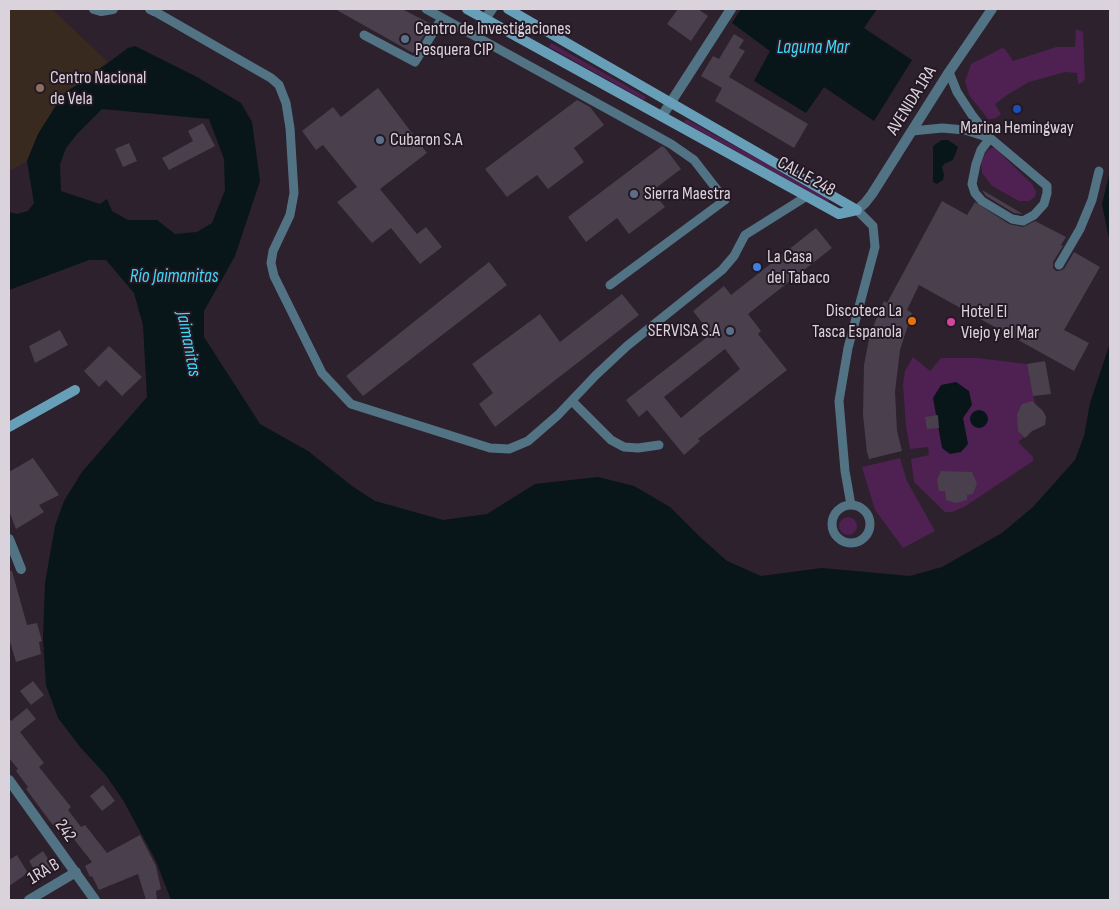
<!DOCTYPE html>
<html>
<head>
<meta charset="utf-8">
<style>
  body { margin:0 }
  #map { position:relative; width:1119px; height:909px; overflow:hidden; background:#2c212d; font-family:"Sofia Sans Condensed",sans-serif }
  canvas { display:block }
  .frame { position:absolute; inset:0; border:10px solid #dbd3db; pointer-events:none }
</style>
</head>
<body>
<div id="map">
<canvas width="1119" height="909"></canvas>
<div class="frame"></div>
</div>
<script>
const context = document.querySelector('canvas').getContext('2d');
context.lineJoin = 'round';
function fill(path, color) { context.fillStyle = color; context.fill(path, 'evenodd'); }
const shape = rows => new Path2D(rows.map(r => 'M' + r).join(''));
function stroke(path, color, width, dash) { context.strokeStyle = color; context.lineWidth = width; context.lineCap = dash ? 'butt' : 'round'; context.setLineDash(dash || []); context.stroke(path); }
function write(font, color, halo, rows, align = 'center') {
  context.font = font + ' "Sofia Sans Condensed",sans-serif'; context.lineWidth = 4; context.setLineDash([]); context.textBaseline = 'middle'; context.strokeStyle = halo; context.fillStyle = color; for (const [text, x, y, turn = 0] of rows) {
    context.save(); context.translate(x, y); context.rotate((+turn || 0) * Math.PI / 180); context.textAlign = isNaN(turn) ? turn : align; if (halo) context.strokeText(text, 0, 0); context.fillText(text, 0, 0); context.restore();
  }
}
fill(shape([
  [9,9,52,9,108,62,62,96,38,134,27,161,9,171]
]), '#382a1e');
fill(shape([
  [1076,29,1083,32,1085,79,1083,82,1078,84,1077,73,1065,72,1029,82,1007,95,995,104,1001,114,996,118,992,119,988,119,969,95,965,81,971,64,1002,48,1005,49,1013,61,1056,47,1075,47],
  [551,43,646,97,644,100,549,47],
  [686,119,830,199,828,202,684,122],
  [991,148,995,148,1032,184,1036,192,1035,197,1029,201,1019,201,992,186,982,173,981,164,986,152],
  [913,357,930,371,941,358,977,358,1027,364,1035,404,1043,411,1046,417,1045,425,1032,431,1018,442,1033,457,1033,461,964,507,952,512,945,512,914,482,911,459,929,455,928,447,910,449,906,426,903,385,905,371],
  [900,458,907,481,935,531,903,548,875,510,862,467],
  '839 526a9 9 0 1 1 18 0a9 9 0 1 1-18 0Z'
]), '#4e2152');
fill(shape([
  [741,9,877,9,864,28,912,60,874,121,824,87,806,113,754,81,770,51,732,23],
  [135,46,197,77,241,103,252,122,260,181,235,256,204,311,204,337,260,424,308,451,352,486,375,501,443,520,487,514,535,484,598,477,634,486,670,507,700,537,727,561,761,576,822,568,910,576,942,567,1002,533,1033,507,1075,460,1084,436,1090,403,1110,343,1110,900,171,900,156,861,123,800,105,774,81,748,58,718,46,685,43,639,45,583,55,526,64,501,82,472,147,397,143,325,134,293,106,260,89,260,9,290,9,212,17,214,28,211,34,203,27,161,38,134,62,96,67,91,85,80,128,48],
  [102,109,209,119,224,159,225,190,212,223,197,232,175,234,157,220,128,220,112,211,107,199,100,204,61,191,60,164,66,148,77,134],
  [942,140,948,140,958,147,953,160,944,164,942,167,944,175,943,180,937,184,933,182,933,146],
  [1110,172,1110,243,1102,204],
  [956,382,969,391,972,405,963,418,968,444,961,452,950,454,942,448,933,398,941,385],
  '970 419a9 9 0 1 1 18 0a9 9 0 1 1-18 0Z'
]), '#081519');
fill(shape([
  [335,9,402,9,431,24,413,53],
  [678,9,698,9,708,16,691,41,667,24],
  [734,34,744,40,739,48,745,51,729,77,808,124,794,148,715,101,722,88,701,76,713,56,719,59],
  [378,88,427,153,380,189,417,234,426,227,442,247,420,264,391,228,372,243,337,202,357,187,323,145,316,150,302,131,333,107,341,117],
  [577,100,590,107,604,125,574,148,584,162,548,189,537,175,507,197,485,169],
  [203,123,215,146,169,170,162,158,193,141,188,131],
  [129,143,137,161,123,167,115,149],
  [662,146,665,148,681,169,652,191,665,207,629,234,617,218,586,242,568,217],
  [982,190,1023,214,1014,213,986,196],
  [942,201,967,215,975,202,1009,224,1023,227,1035,221,1066,237,1061,245,1063,246,1053,262,1053,268,1056,271,1059,271,1064,269,1074,252,1100,267,1064,330,1089,343,1074,371,919,285,907,310,912,313,900,350,895,392,897,431,902,451,869,459,867,452,863,415,864,365,870,334,884,301,887,303],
  [816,228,832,248,748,314,761,331,758,334,787,370,698,439,700,441,684,455,647,410,639,417,626,400,711,334,693,311,724,286,731,295],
  [725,349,740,369,681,418,664,397],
  [489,262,507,285,363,396,346,376],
  [622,294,639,315,495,427,479,404,493,393,472,364,540,314,560,342],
  [60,330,68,345,35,363,29,346],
  [109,346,142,377,122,396,106,380,99,387,84,371],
  [1045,361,1051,394,1033,396,1027,364],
  [1032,401,1043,411,1046,417,1045,425,1032,431,1025,438,1018,431,1017,414,1022,404],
  [938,415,939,428,927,429,925,417],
  [33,458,59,495,39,505,44,512,16,529,9,511,9,472],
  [941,471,972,472,977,483,973,494,967,495,967,500,956,503,946,500,945,491,939,491,937,480],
  [9,571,12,571,27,625,37,623,42,641,39,642,41,654,16,662,9,638],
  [33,681,44,695,31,705,20,691],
  [27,708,36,719,20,732,44,763,39,767,71,807,68,810,81,827,85,825,107,853,140,835,156,866,161,889,156,891,157,900,146,900,138,874,99,890,92,876,90,877,85,866,92,862,61,823,55,828,26,789,28,787,16,771,18,769,9,758,9,718,11,721],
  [103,785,115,801,102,811,90,796],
  [43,851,55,870,40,879,29,861],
  [17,855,28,873,9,886,9,860]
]), '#4a3f4c');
stroke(shape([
  [156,9,154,11,271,78,279,85,286,103,290,128,294,193,290,215,273,251,271,263,274,276,322,373,351,404,490,448,509,449,528,441,558,415,596,375,627,346,722,270,734,256,745,235,807,196],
  [426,9,671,144,694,160,725,200,610,285],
  [364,35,415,62,442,18],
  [912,131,942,128,965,130,990,138,972,115,957,92,949,72],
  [990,138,1047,186,1047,193,1044,204,1034,215,1023,221,1012,219,982,201,975,193,972,184,976,164,981,150,990,138],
  [1059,265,1080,229,1092,200,1099,171],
  [572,401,611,440,624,447,638,448,659,445],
  [851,505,845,471,839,401,848,348,875,247,873,226,857,210],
  '832 524a19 19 0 1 1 38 0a19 19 0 1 1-38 0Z'
]), '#527383', 9);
stroke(shape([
  [94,9,101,11,113,9],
  [150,9,154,11],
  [485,19,492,9],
  [662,116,731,9],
  [857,210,865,203,872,194,949,72,992,9],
  [9,539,21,569],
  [9,780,95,900],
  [29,900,76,872]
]), '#527383', 10);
stroke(shape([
  [467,9,839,214,857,210,508,9],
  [9,427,75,390]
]), '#689fb8', 10);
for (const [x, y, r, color] of [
  [405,39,5,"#5c6f8a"],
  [40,88,5,"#8d6e63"],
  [1017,109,5,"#1a4fb4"],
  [380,140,5,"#5c6f8a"],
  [634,194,5,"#5c6f8a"],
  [757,267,5,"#3f7fe0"],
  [912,321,5,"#e8710a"],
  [951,322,5,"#d1479c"],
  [730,331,5,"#5c6f8a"]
]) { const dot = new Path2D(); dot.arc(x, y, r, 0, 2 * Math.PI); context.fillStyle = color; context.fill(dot); stroke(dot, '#231823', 2); }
write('18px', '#dbd3db', '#231823', [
  ["Centro de Investigaciones",415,29],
  ["Pesquera CIP",415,50],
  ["Centro Nacional",50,78],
  ["de Vela",50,99],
  ["Marina Hemingway",1017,128,"center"],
  ["Cubaron S.A",390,140],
  ["Sierra Maestra",644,194],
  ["La Casa",767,257],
  ["del Tabaco",767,278],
  ["Discoteca La",902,311,"right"],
  ["Tasca Espanola",902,332,"right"],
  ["Hotel El",961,312],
  ["Viejo y el Mar",961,333],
  ["SERVISA S.A",720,331,"right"]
], 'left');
write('18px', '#dbd3db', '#231823', [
  ["AVENIDA 1RA",912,101,-58],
  ["CALLE 248",806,177,29],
  ["242",65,831,54],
  ["1RA B",44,872,-31]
]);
write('italic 19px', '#3edaf8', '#231823', [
  ["Laguna Mar",813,48],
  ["Río Jaimanitas",174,277],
  ["Jaimanitas",188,344,79]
]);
</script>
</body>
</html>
